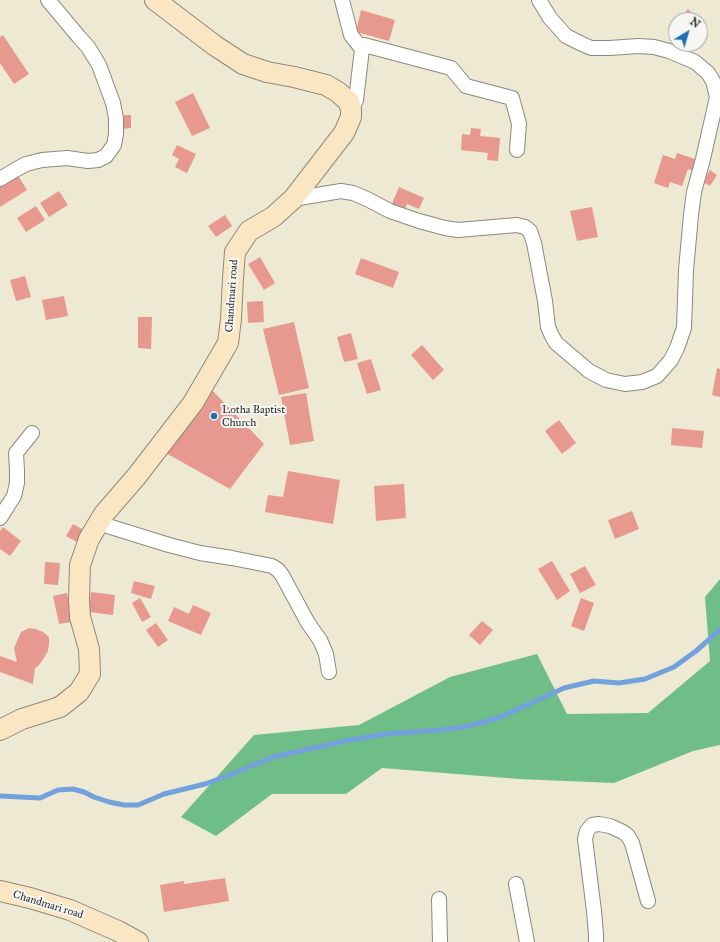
<!DOCTYPE html>
<html>
<head>
<meta charset="utf-8">
<style>
  body { margin:0 }
  #map { position:relative; width:720px; height:942px; overflow:hidden; background:#eee9d3; font-family:"IM FELL Great Primer",serif }
  canvas { display:block }
  .north { position:absolute; left:668px; top:12px; width:40px; height:40px; box-sizing:border-box; background:#f6f6f2; border:1px solid #a5a5a2; border-radius:50%; rotate:38deg; font-size:11px; font-weight:700; line-height:16px; text-align:center; color:#2b2b2b }
  .north::after { content:''; display:block; margin:auto; width:14px; height:18px; background:#1f6fb2; clip-path:polygon(50% 0,100% 100%,50% 72%,0 100%) }
</style>
</head>
<body>
<div id="map">
<canvas width="720" height="942"></canvas>
<div class="north">N</div>
</div>
<script>
const context = document.querySelector('canvas').getContext('2d');
context.lineJoin = 'round';
function fill(path, color) { context.fillStyle = color; context.fill(path, 'evenodd'); }
const shape = rows => new Path2D(rows.map(r => 'M' + r).join(''));
function stroke(path, color, width, dash) { context.strokeStyle = color; context.lineWidth = width; context.lineCap = dash ? 'butt' : 'round'; context.setLineDash(dash || []); context.stroke(path); }
function write(font, color, halo, rows, align = 'center') {
  context.font = font + ' "IM FELL Great Primer",serif'; context.lineWidth = 4; context.setLineDash([]); context.textBaseline = 'middle'; context.strokeStyle = halo; context.fillStyle = color; for (const [text, x, y, turn = 0] of rows) {
    context.save(); context.translate(x, y); context.rotate((+turn || 0) * Math.PI / 180); context.textAlign = isNaN(turn) ? turn : align; if (halo) context.strokeText(text, 0, 0); context.fillText(text, 0, 0); context.restore();
  }
}
fill(shape([
  [720,579,720,745,693,751,614,783,519,779,382,768,346,794,272,794,216,836,181,817,254,735,359,725,450,677,537,654,567,714,648,713,710,661,705,597]
]), '#6fbe87');
stroke(shape([
  [0,796,40,798,58,790,73,789,84,792,94,797,109,802,124,805,138,805,164,794,205,784,235,773,273,757,345,741,385,734,441,730,469,726,501,717,564,688,594,681,619,683,645,679,674,667,696,651,720,630]
]), '#73a1dc', 5);
fill(shape([
  [688,9,699,20,678,20],
  [361,10,395,20,389,41,356,32],
  [700,21,706,25,700,32],
  [3,35,29,74,14,84,0,63,0,37],
  [193,93,210,128,192,136,175,102],
  [121,115,131,115,131,128,122,129],
  [471,128,481,129,480,136,500,138,498,161,487,160,488,153,461,150,462,134,470,135],
  [177,145,196,154,187,173,175,167,179,159,172,155],
  [677,153,698,160,694,171,688,169,682,186,670,182,668,188,654,183,663,155,675,159],
  [710,170,717,175,710,186,703,182],
  [17,174,27,190,0,207,0,185],
  [399,187,424,198,419,209,407,204,404,212,391,206],
  [59,191,68,205,49,217,40,203],
  [36,206,45,220,26,232,17,218],
  [592,207,598,237,577,241,570,211],
  [225,215,232,226,216,237,208,226],
  [260,257,275,283,264,290,248,264],
  [361,258,399,272,393,288,355,274],
  [25,276,31,297,16,301,10,280],
  [64,296,68,316,46,320,42,300],
  [263,301,264,322,248,323,247,302],
  [138,317,152,317,151,349,138,348],
  [294,322,309,388,279,395,263,329],
  [351,333,358,359,344,362,337,337],
  [422,345,444,370,433,380,411,355],
  [371,359,381,390,367,394,357,363],
  [717,368,720,369,720,397,712,395],
  [210,388,264,444,230,489,164,452],
  [306,393,314,441,290,445,281,397],
  [559,420,576,443,562,454,545,431],
  [672,428,704,431,702,448,671,445],
  [288,471,340,480,333,524,265,512,268,495,283,497],
  [404,484,406,518,376,521,374,486],
  [632,511,639,529,615,539,608,520],
  [73,524,84,530,77,542,66,536],
  [3,527,21,541,10,556,0,549,0,531],
  [552,561,570,591,557,600,538,569],
  [45,562,60,563,58,585,44,584],
  [585,566,596,585,580,593,570,574],
  [134,581,155,586,151,599,131,593],
  [91,592,115,595,113,615,89,612],
  [67,593,72,622,59,624,53,596],
  [140,598,151,617,142,622,132,603],
  [581,598,594,603,584,631,571,626],
  [193,605,211,613,201,635,168,621,174,607,189,614],
  [482,621,493,630,480,645,469,635],
  [156,623,168,640,158,647,146,630],
  [29,628,36,629,43,632,49,637,49,643,48,651,42,661,39,665,35,668,33,684,0,672,0,656,17,662,14,648,21,632],
  [225,878,229,901,164,912,160,885,184,881,184,884]
]), '#e8998f');
const minor = shape([
  [342,0,351,35,362,49],
  [351,110,356,100,362,49,364,45,451,68,466,86,512,98,519,124,517,150],
  [0,179,15,170,26,164,42,160,67,158,88,161,98,160,106,156,114,145,116,134,116,118,113,103,99,65,88,47,79,37,48,0],
  [293,199,341,191,353,193,367,199,390,211,419,221,445,228,458,230,517,225,525,227,530,231,534,243,545,301,548,327,552,336,556,343,589,371,606,380,625,384,642,382,657,376,671,360,677,348,684,328,686,270,691,215,694,192,703,159,717,97,713,81,708,73,695,62,669,51,654,47,639,46,609,48,591,48,580,43,566,36,550,18,539,0],
  [0,518,14,496,17,483,17,470,16,453,32,433],
  [98,523,169,545,200,553,232,558,272,566,278,570,282,575,308,623,320,640,326,654,329,672],
  [516,884,527,942],
  [439,899,440,942],
  [596,942,596,934,594,911,585,839,587,831,592,825,599,824,610,826,623,832,628,836,632,843,648,901]
]);
const secondary = shape([
  [0,730,22,719,60,707,79,692,90,674,89,649,80,617,79,600,80,565,89,539,104,514,136,477,160,446,193,403,228,343,231,319,233,278,235,252,249,231,273,217,293,199,344,133,351,117,351,110,349,102,338,92,326,85,294,77,267,72,243,64,214,45,155,0],
  [0,891,30,898,70,910,118,931,138,942]
]);
stroke(minor, '#8c8a7f', 16);
stroke(secondary, '#8c8a7f', 22);
stroke(minor, '#fff', 14);
stroke(secondary, '#fbe6c4', 20);
for (const [x, y, r, color] of [
  [214,416,4,"#1f6fb2"]
]) { const dot = new Path2D(); dot.arc(x, y, r, 0, 2 * Math.PI); context.fillStyle = color; context.fill(dot); stroke(dot, '#f6f6f2', 1.5); }
write('11px', '#2b2b2b', '#f6f6f2', [
  ["Chandmari road",232,296,-86],
  ["Chandmari road",48,905,17]
]);
write('11px', '#2b2b2b', '#f6f6f2', [
  ["Lotha Baptist",222,410],
  ["Church",222,423]
], 'left');
</script>
</body>
</html>
